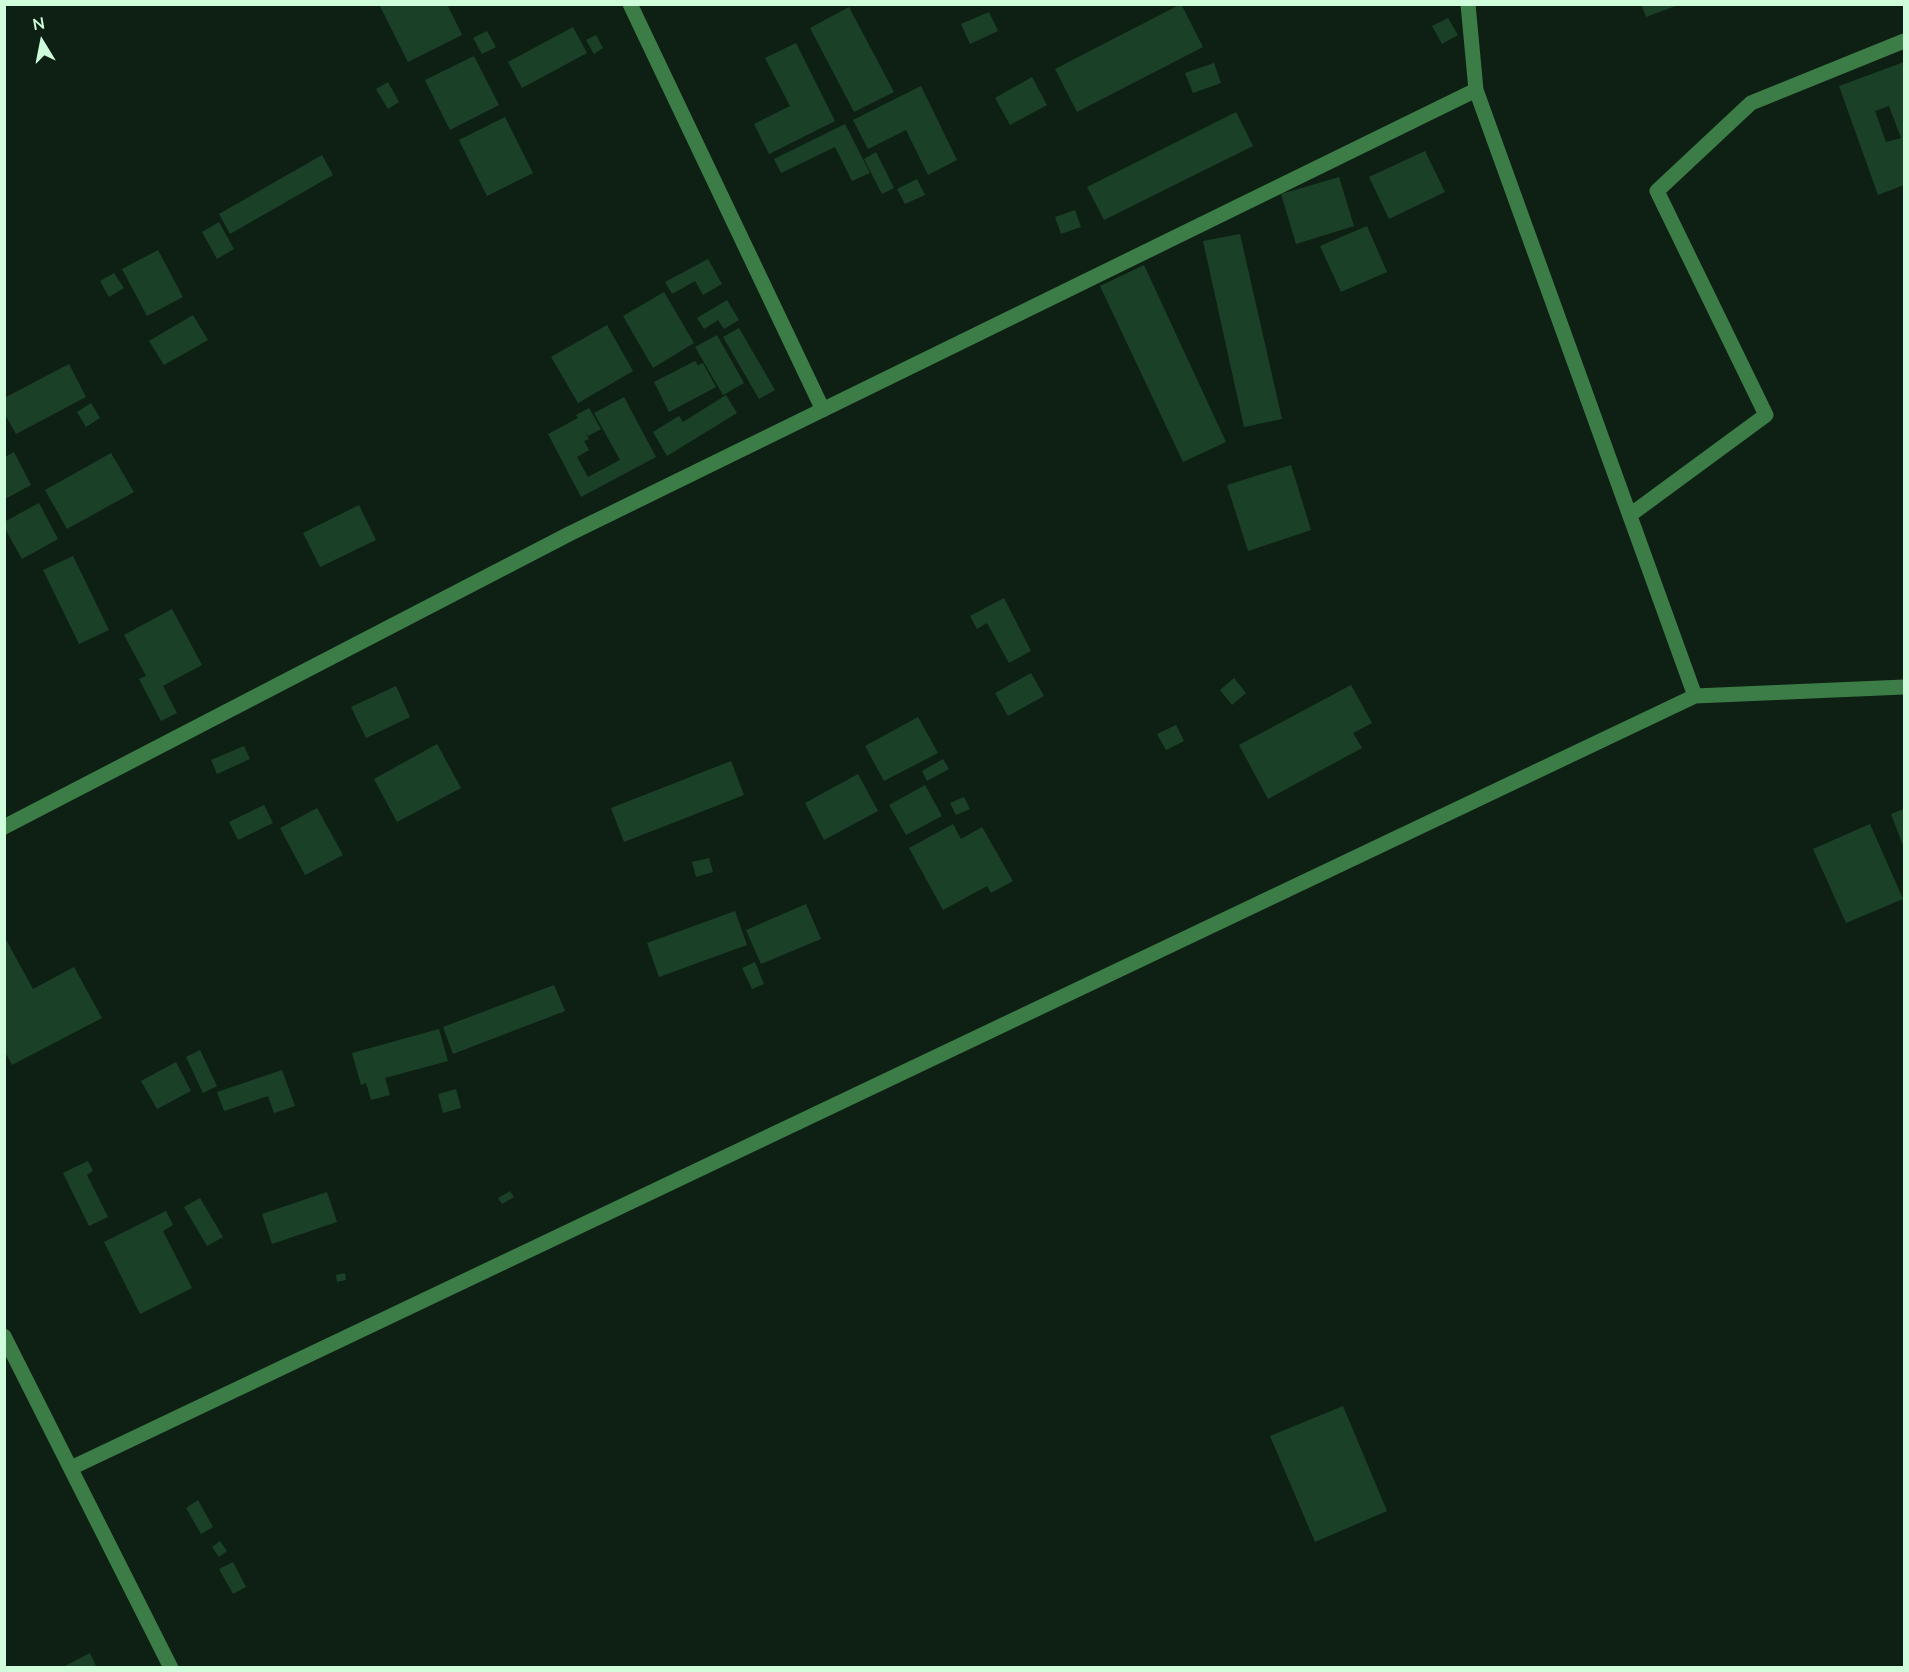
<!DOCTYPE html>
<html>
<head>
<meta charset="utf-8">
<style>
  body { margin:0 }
  #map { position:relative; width:1909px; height:1672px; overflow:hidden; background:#0e2013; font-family:"Nunito Sans",sans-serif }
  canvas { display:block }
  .frame { position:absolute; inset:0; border:6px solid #cffcdb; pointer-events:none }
  .north { position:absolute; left:12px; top:12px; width:60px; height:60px; -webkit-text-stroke:4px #0e2013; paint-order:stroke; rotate:350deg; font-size:16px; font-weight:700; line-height:24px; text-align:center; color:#cffcdb }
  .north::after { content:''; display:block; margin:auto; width:21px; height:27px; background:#cffcdb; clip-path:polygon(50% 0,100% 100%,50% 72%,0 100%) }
</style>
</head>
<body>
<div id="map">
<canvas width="1909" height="1672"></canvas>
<div class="frame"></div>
<div class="north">N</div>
</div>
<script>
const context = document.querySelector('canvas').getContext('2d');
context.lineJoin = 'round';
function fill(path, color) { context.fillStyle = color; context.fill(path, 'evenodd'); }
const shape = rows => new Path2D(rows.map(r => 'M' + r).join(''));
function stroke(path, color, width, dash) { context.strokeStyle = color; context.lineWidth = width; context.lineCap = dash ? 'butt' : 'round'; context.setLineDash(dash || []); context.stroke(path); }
fill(shape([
  [379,4,447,4,462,35,408,62],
  [1181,4,1203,47,1077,112,1055,69],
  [1641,4,1678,4,1678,5,1646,17],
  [849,7,894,92,854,112,810,28],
  [989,12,998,31,970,44,961,24],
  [1448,18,1458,35,1442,44,1432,26],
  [573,27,587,53,522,88,508,62],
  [487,31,496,47,482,54,473,38],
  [596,35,603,48,594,54,586,40],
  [796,43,835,121,769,154,754,124,790,106,765,58],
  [474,56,499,105,450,130,425,80],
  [1904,62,1904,185,1878,195,1839,86],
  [1889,106,1901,138,1886,142,1875,111],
  [1214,63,1221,83,1193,93,1185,73],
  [1032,77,1047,105,1010,125,995,98],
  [388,82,399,102,388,109,376,89],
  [921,86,957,160,928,175,906,130,868,149,853,120],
  [1236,112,1253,146,1104,220,1087,187],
  [505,117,533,173,487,196,459,140],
  [845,124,870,173,852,181,835,147,781,173,774,159],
  [1425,151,1445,192,1389,219,1369,177],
  [876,152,894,188,882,194,864,159],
  [322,155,333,175,230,234,219,214],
  [1339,177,1354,226,1296,244,1281,194],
  [917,179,925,195,905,204,897,189],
  [1075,210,1081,227,1061,234,1055,217],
  [219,222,234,249,217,259,202,232],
  [1367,226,1387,272,1341,292,1320,246],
  [1240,234,1282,419,1244,427,1203,241],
  [158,250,183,297,147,316,122,269],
  [708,259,722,284,703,295,695,281,672,294,665,282],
  [1144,265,1226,442,1183,462,1100,286],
  [114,273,124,288,109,297,100,281],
  [664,292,694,343,653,368,623,316],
  [727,300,739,320,724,329,718,320,704,329,697,318],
  [193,315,208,340,164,365,149,341],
  [607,325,633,371,578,403,551,357],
  [739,328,775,390,759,399,723,337],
  [717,335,744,383,723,395,695,347],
  [695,361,698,365,703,363,716,387,669,412,654,382],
  [69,364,86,397,16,434,4,413,4,398],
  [726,395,737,413,667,456,653,432,679,416,683,422],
  [624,397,656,457,581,497,548,434,578,418,576,415,589,408,601,429,588,436,584,430,589,439,584,441,589,450,577,457,588,477,620,460,594,413],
  [91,403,100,418,86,427,77,412],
  [14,452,31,485,5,499,5,457],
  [111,453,134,492,67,529,45,490],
  [1291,465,1311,530,1248,551,1227,485],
  [39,503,58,539,22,559,4,527,4,522],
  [359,505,376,540,320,567,303,533],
  [73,556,109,630,79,644,43,570],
  [1004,598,1031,651,1009,663,987,623,977,629,970,616],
  [172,609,202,665,163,686,177,713,161,721,139,679,146,676,124,635],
  [1031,673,1044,696,1008,716,995,693],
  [1234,678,1246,693,1232,705,1220,690],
  [1351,685,1372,723,1353,733,1362,748,1268,799,1239,745],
  [396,686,410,717,366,738,351,707],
  [918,717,938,753,884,781,865,746],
  [1176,725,1184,741,1166,750,1157,734],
  [437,744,461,788,397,822,374,779],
  [244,746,250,759,217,774,211,760],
  [943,759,949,769,927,781,922,771],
  [731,761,744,795,624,842,611,808],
  [858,774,878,811,824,840,805,803],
  [925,785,942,816,906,835,889,805],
  [964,797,970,809,956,815,950,803],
  [264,805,273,823,238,840,229,822],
  [317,808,343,855,305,875,280,828],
  [1904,809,1904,848,1891,814],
  [953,824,961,839,982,827,1013,881,991,893,987,886,943,910,909,848],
  [1870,824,1903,899,1846,923,1813,849],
  [709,858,713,872,696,877,692,862],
  [806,904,821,939,761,964,746,930],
  [735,911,747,945,659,977,647,943],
  [4,936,33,989,74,967,102,1018,12,1065,4,1050],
  [755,962,764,984,752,989,742,968],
  [554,985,565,1011,453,1054,443,1027],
  [439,1029,448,1061,385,1078,390,1095,371,1100,366,1083,361,1085,352,1053],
  [200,1050,217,1086,203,1093,186,1057],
  [176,1062,191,1091,157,1109,141,1081],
  [282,1070,295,1106,274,1113,268,1096,224,1111,217,1092],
  [456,1089,461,1108,443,1113,438,1094],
  [88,1161,93,1171,87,1175,108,1217,89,1226,63,1173],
  [510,1191,514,1197,502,1204,498,1198],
  [327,1192,337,1222,272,1244,262,1214],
  [200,1198,223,1237,207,1246,184,1207],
  [166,1211,173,1225,163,1231,192,1288,140,1314,104,1242],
  [345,1273,346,1280,337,1282,336,1275],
  [1343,1406,1387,1511,1315,1542,1270,1436],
  [198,1500,213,1527,201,1534,186,1508],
  [220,1541,227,1551,219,1557,212,1547],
  [233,1562,246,1587,233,1594,219,1569],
  [90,1653,97,1668,61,1668]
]), '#1b4028');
stroke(shape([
  [630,4,823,410],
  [1468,4,1476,90],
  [1630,515,1766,415,1657,191,1751,103,1904,41],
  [1695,696,1904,687],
  [4,827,569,534,1476,90,1695,696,71,1468],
  [4,1336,171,1668]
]), '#3c7c47', 15);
</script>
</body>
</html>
